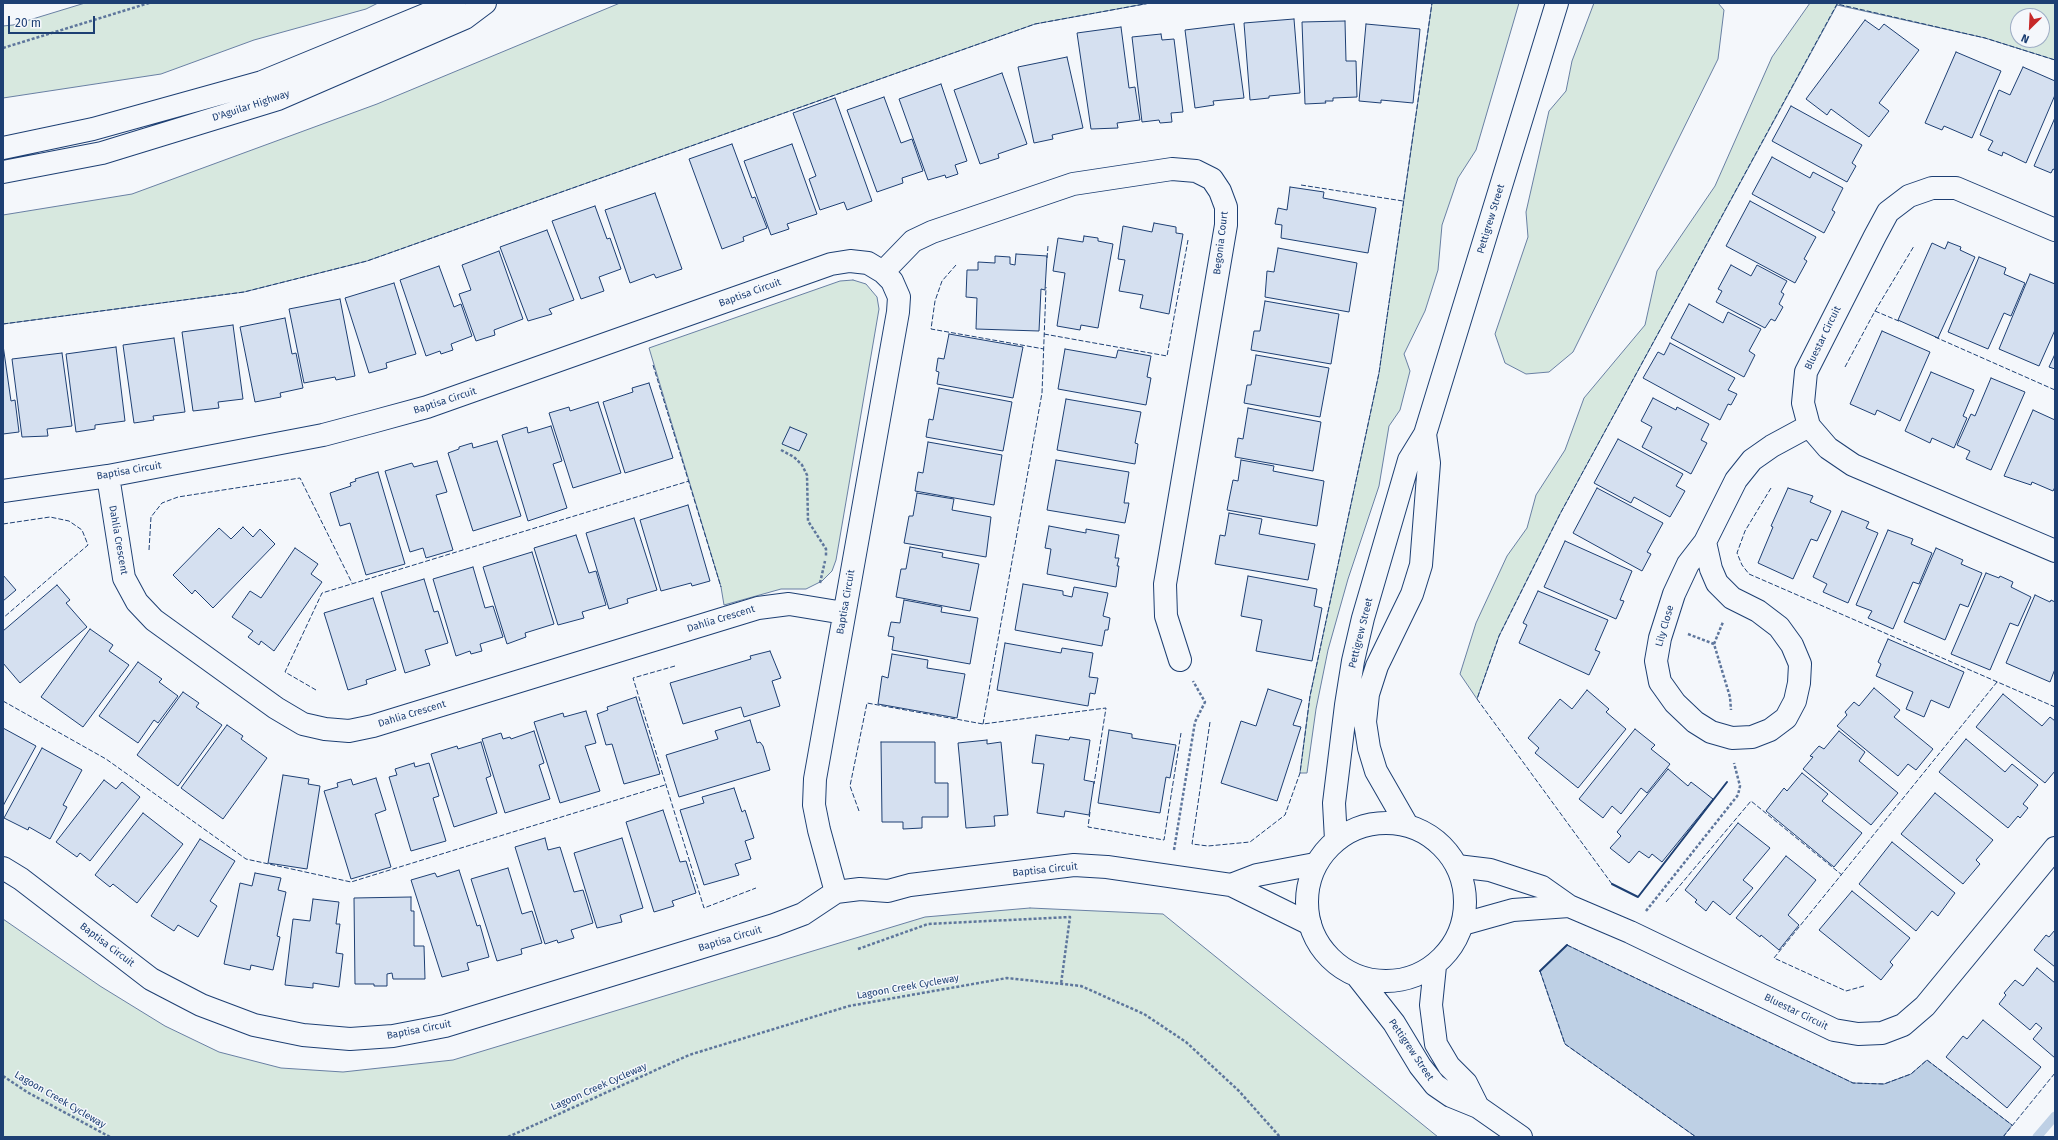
<!DOCTYPE html>
<html>
<head>
<meta charset="utf-8">
<style>
  body { margin:0 }
  #map { position:relative; width:2058px; height:1140px; overflow:hidden; background:#f4f7fb; font-family:"Fira Sans",sans-serif }
  canvas { display:block }
  .frame { position:absolute; inset:0; border:4px solid #1d3f73; pointer-events:none }
  .north { position:absolute; left:2010px; top:8px; width:40px; height:40px; box-sizing:border-box; background:#f4f7fb; border:1px solid #9eadc5; border-radius:50%; rotate:204deg; font-size:11px; font-weight:700; line-height:16px; text-align:center; color:#1d3f73 }
  .north::after { content:''; display:block; margin:auto; width:14px; height:18px; background:#c62828; clip-path:polygon(50% 0,100% 100%,50% 72%,0 100%) }
  .scale { position:absolute; left:8px; top:16px; width:87px; height:18px; box-sizing:border-box; border:2px solid #1d3f73; border-top:0; padding-left:5px; font-size:12px; line-height:14px; white-space:nowrap; color:#1d3f73; -webkit-text-stroke:3px #f4f7fb; paint-order:stroke }
</style>
</head>
<body>
<div id="map">
<canvas width="2058" height="1140"></canvas>
<div class="frame"></div>
<div class="north">N</div>
<div class="scale">20 m</div>
</div>
<script>
const context = document.querySelector('canvas').getContext('2d');
context.lineJoin = 'round';
function fill(path, color) { context.fillStyle = color; context.fill(path, 'evenodd'); }
const shape = rows => new Path2D(rows.map(r => 'M' + r).join(''));
function stroke(path, color, width, dash) { context.strokeStyle = color; context.lineWidth = width; context.lineCap = dash ? 'butt' : 'round'; context.setLineDash(dash || []); context.stroke(path); }
function write(font, color, halo, rows, align = 'center') {
  context.font = font + ' "Fira Sans",sans-serif'; context.lineWidth = 3; context.setLineDash([]); context.textBaseline = 'middle'; context.strokeStyle = halo; context.fillStyle = color; for (const [text, x, y, turn = 0] of rows) {
    context.save(); context.translate(x, y); context.rotate((+turn || 0) * Math.PI / 180); context.textAlign = isNaN(turn) ? turn : align; if (halo) context.strokeText(text, 0, 0); context.fillText(text, 0, 0); context.restore();
  }
}
const green = shape([
  [85,3,378,3,366,9,254,40,161,74,3,98,3,26,13,25,85,3],
  [620,3,1150,3,1035,24,367,261,244,292,3,324,3,215,132,194,377,104,620,3],
  [1432,3,1519,3,1476,150,1458,178,1442,225,1438,270,1425,311,1404,354,1410,371,1400,410,1389,426,1379,486,1348,579,1328,650,1316,709,1307,773,1300,773,1310,696,1379,373,1432,3],
  [1594,3,1718,3,1724,10,1718,59,1573,352,1549,372,1526,374,1505,363,1495,334,1528,237,1526,212,1549,111,1566,91,1572,61,1594,3],
  [1810,3,2055,3,2055,60,1985,38,1837,5,1560,514,1499,636,1477,699,1460,674,1476,623,1507,556,1527,528,1536,495,1565,450,1584,398,1645,325,1657,271,1715,186,1772,57,1810,3],
  [2018,16,2042,16,2042,40,2018,40,2018,16],
  [853,280,866,284,877,297,879,309,836,560,832,571,822,581,806,589,781,589,724,605,721,587,649,348,840,281,853,280],
  [1030,908,1163,914,1438,1137,3,1137,3,919,100,986,165,1026,219,1052,281,1068,343,1072,453,1060,925,917,1030,908]
]);
fill(green, '#d7e8df');
stroke(green, '#687fa3', 1);
const water = shape([
  [1567,945,1853,1083,1884,1084,1911,1074,1927,1060,2012,1125,2003,1137,1696,1137,1565,1044,1540,971,1567,945]
]);
fill(water, '#bed0e5');
stroke(water, '#687fa3', 1);
stroke(shape([
  [2037,1137,2055,1116]
]), '#bed0e5', 9);
const building = shape([
  [1294,19,1300,93,1269,96,1269,98,1250,100,1244,23,1294,19],
  [1865,20,1879,30,1884,24,1919,50,1879,103,1889,111,1869,137,1831,109,1827,115,1806,99,1865,20],
  [1345,21,1346,61,1356,61,1357,97,1333,98,1333,101,1325,101,1326,103,1305,104,1302,22,1345,21],
  [1234,24,1244,98,1213,101,1214,105,1195,108,1185,30,1234,24],
  [1366,24,1420,29,1413,103,1381,100,1381,103,1359,101,1366,24],
  [1121,27,1129,88,1135,87,1140,120,1117,123,1118,128,1091,129,1077,33,1121,27],
  [1161,34,1162,40,1174,39,1183,112,1171,113,1172,122,1160,123,1159,120,1142,122,1132,37,1161,34],
  [1956,52,2001,71,1972,138,1944,126,1942,130,1925,123,1956,52],
  [1067,57,1083,128,1052,135,1053,139,1034,143,1018,67,1067,57],
  [2023,67,2055,81,2055,95,2026,163,2003,152,2002,156,1988,150,1993,141,1980,135,1999,90,2010,95,2023,67],
  [1002,73,1027,144,998,154,999,158,980,164,954,90,1002,73],
  [941,84,967,161,955,165,958,174,946,178,945,175,928,180,899,99,941,84],
  [884,97,901,143,912,139,923,171,902,178,903,183,877,192,847,110,884,97],
  [835,98,872,201,847,210,844,202,820,210,809,179,816,176,793,113,835,98],
  [1791,106,1862,145,1852,163,1856,166,1847,182,1772,141,1791,106],
  [2054,120,2055,121,2055,170,2053,169,2051,173,2034,166,2054,120],
  [732,144,752,198,755,197,767,228,743,237,744,241,722,249,689,159,732,144],
  [792,144,817,214,787,224,789,229,771,235,744,161,792,144],
  [1772,157,1810,178,1813,172,1843,188,1832,210,1835,212,1824,233,1752,194,1772,157],
  [1290,187,1324,192,1323,198,1376,208,1368,253,1281,238,1282,225,1275,224,1278,208,1287,210,1290,187],
  [655,193,682,269,656,278,654,274,630,283,605,210,655,193],
  [1750,201,1816,237,1804,259,1807,261,1795,283,1726,246,1750,201],
  [595,206,607,239,610,238,621,269,599,277,604,291,581,299,552,221,595,206],
  [1154,223,1176,227,1176,233,1183,234,1169,314,1140,308,1143,295,1119,291,1125,260,1118,259,1123,226,1152,232,1154,223],
  [547,230,574,300,549,309,552,314,528,321,500,247,547,230],
  [1084,236,1098,238,1098,241,1113,244,1098,328,1081,325,1080,330,1057,326,1065,273,1053,271,1058,238,1083,242,1084,236],
  [1948,242,1961,247,1960,250,1975,257,1938,338,1898,320,1932,243,1945,249,1948,242],
  [1278,248,1357,263,1349,312,1265,297,1267,271,1274,272,1278,248],
  [499,251,523,319,494,330,495,335,476,341,459,294,471,290,462,265,499,251],
  [1016,254,1047,256,1045,290,1041,289,1039,331,976,329,977,298,966,297,967,270,978,270,978,262,995,263,995,256,1010,257,1010,264,1015,265,1016,254],
  [1979,257,2006,268,2004,274,2025,283,2011,316,2004,313,1988,349,1948,332,1979,257],
  [1731,265,1751,276,1757,265,1787,281,1781,292,1784,294,1779,304,1783,307,1775,321,1771,319,1765,328,1716,302,1722,291,1718,289,1731,265],
  [439,266,454,307,461,304,472,336,451,344,453,350,441,354,440,351,426,356,400,280,439,266],
  [2030,274,2055,284,2055,330,2039,366,1999,349,2030,274],
  [394,283,416,354,386,363,387,368,369,373,345,298,394,283],
  [340,299,355,376,336,380,335,377,304,383,289,309,340,299],
  [1265,301,1339,314,1331,364,1251,350,1254,331,1260,331,1265,301],
  [1689,304,1723,323,1728,312,1761,329,1749,351,1755,355,1744,377,1671,338,1689,304],
  [285,318,292,354,296,353,303,388,280,393,281,397,255,402,240,327,285,318],
  [233,325,243,399,218,402,219,408,193,411,182,332,233,325],
  [1882,331,1930,352,1900,421,1877,410,1875,415,1850,404,1882,331],
  [949,334,1023,347,1013,398,937,384,939,372,936,371,938,358,944,359,949,334],
  [174,338,185,412,153,416,154,420,134,423,123,345,174,338],
  [1670,343,1735,378,1728,390,1737,394,1731,405,1728,404,1720,420,1643,378,1658,352,1664,355,1670,343],
  [3,345,11,401,15,400,19,432,3,434,3,345],
  [116,347,125,421,95,425,95,429,76,432,66,354,116,347],
  [1065,349,1116,358,1118,350,1151,356,1147,377,1151,378,1146,405,1058,389,1065,349],
  [62,353,72,426,47,429,48,436,22,437,12,359,62,353],
  [2055,354,2055,369,2049,367,2055,354],
  [1256,355,1329,368,1320,417,1244,403,1247,385,1251,385,1256,355],
  [1931,372,1974,390,1963,416,1967,418,1954,448,1932,438,1930,443,1905,431,1931,372],
  [1991,378,2025,392,1991,470,1966,459,1970,451,1957,445,1971,414,1975,416,1991,378],
  [649,383,673,458,625,473,603,402,633,392,632,388,649,383],
  [939,388,1012,402,1003,451,926,437,929,419,933,420,939,388],
  [1653,398,1676,410,1677,407,1709,424,1701,440,1707,443,1691,474,1642,447,1652,427,1641,421,1653,398],
  [1066,399,1141,412,1135,443,1138,444,1135,464,1057,450,1066,399],
  [598,402,621,473,573,488,549,413,569,407,570,411,598,402],
  [1248,408,1321,422,1313,471,1235,457,1238,438,1243,439,1248,408],
  [2033,410,2055,420,2055,487,2053,491,2032,482,2031,485,2004,476,2033,410],
  [551,426,562,461,553,464,567,508,528,521,502,435,527,427,528,433,551,426],
  [790,427,807,434,799,451,782,444,790,427],
  [1618,439,1683,474,1676,486,1685,491,1670,517,1634,497,1631,503,1594,483,1618,439],
  [497,441,521,516,473,531,448,453,459,449,459,447,472,443,473,448,497,441],
  [928,442,1002,455,994,505,915,491,918,472,923,473,928,442],
  [1056,460,1129,472,1124,503,1129,503,1125,523,1047,510,1056,460],
  [1241,460,1274,466,1273,471,1324,481,1317,526,1227,510,1233,480,1238,481,1241,460],
  [437,461,447,492,436,495,453,550,426,558,423,548,410,552,385,471,412,463,414,467,437,461],
  [378,472,405,564,366,575,350,523,340,526,330,493,351,486,350,483,356,481,355,479,378,472],
  [1597,488,1663,523,1647,552,1651,554,1642,571,1573,533,1597,488],
  [1788,488,1813,496,1810,502,1831,511,1817,541,1811,539,1793,579,1758,563,1773,527,1771,526,1788,488],
  [917,493,954,499,952,510,991,517,986,557,904,543,909,516,913,516,917,493],
  [688,505,710,581,692,586,691,583,661,591,640,520,688,505],
  [1842,511,1869,522,1866,528,1878,533,1848,603,1823,592,1827,584,1813,577,1842,511],
  [1229,513,1262,519,1259,534,1315,544,1308,580,1215,564,1220,535,1225,536,1229,513],
  [634,518,657,590,627,599,628,603,609,609,586,533,634,518],
  [1049,526,1086,533,1086,529,1119,535,1115,558,1119,558,1117,566,1119,566,1116,587,1047,574,1051,549,1045,548,1049,526],
  [243,527,253,537,260,529,275,544,213,608,195,590,192,594,173,575,219,528,231,539,243,527],
  [1888,530,1913,539,1911,544,1932,553,1919,584,1913,582,1893,629,1868,618,1872,611,1856,605,1888,530],
  [576,535,589,573,596,571,606,605,582,612,584,618,558,625,534,548,576,535],
  [1565,541,1632,571,1620,600,1624,601,1616,619,1544,587,1565,541],
  [910,547,943,553,942,557,979,564,970,611,896,597,901,569,906,569,910,547],
  [295,548,318,564,311,574,322,582,274,651,261,641,259,645,248,637,253,631,232,617,250,591,261,598,295,548],
  [1936,548,1963,560,1961,564,1982,573,1968,607,1960,604,1945,640,1904,622,1936,548],
  [532,552,554,624,525,633,526,637,507,644,483,567,532,552],
  [473,567,485,608,493,606,503,637,480,644,482,651,471,654,470,651,456,656,433,579,473,567],
  [1986,573,1999,578,2000,576,2013,582,2011,587,2031,597,2018,626,2010,623,1990,670,1951,654,1986,573],
  [3,575,16,590,3,601,3,575],
  [1248,576,1317,589,1314,606,1322,608,1312,661,1256,651,1262,620,1241,616,1248,576],
  [424,579,434,612,438,611,448,643,425,650,430,665,405,673,381,592,424,579],
  [1023,584,1063,591,1063,595,1072,597,1074,587,1108,593,1103,616,1110,618,1108,630,1105,630,1102,646,1015,630,1023,584],
  [57,585,70,600,66,603,87,627,20,683,3,663,3,631,57,585],
  [1538,591,1608,620,1595,650,1600,652,1589,675,1519,643,1527,625,1523,623,1538,591],
  [2035,595,2050,602,2051,600,2055,602,2055,669,2050,682,2006,663,2035,595],
  [373,598,396,670,366,680,367,684,348,690,324,613,373,598],
  [904,600,942,607,941,612,978,618,970,664,892,650,894,637,888,636,891,622,900,623,904,600],
  [90,629,113,645,109,651,129,665,83,727,41,697,90,629],
  [1888,639,1964,672,1949,708,1931,700,1924,717,1906,709,1913,692,1876,676,1881,664,1878,662,1888,639],
  [1005,643,1061,653,1062,648,1093,653,1089,677,1098,678,1095,694,1090,693,1088,706,997,690,1005,643],
  [770,651,781,678,772,681,780,706,744,717,741,707,683,724,670,683,751,659,750,656,770,651],
  [892,654,928,660,927,668,965,674,957,718,878,704,882,676,888,678,892,654],
  [138,662,162,679,159,682,178,696,158,723,154,720,138,743,99,716,138,662],
  [1874,688,1900,710,1894,717,1933,749,1916,770,1908,764,1898,776,1837,726,1847,715,1845,712,1854,702,1859,706,1874,688],
  [1268,689,1302,700,1293,725,1301,727,1277,801,1221,783,1241,721,1256,726,1268,689],
  [1587,690,1609,709,1606,712,1626,729,1578,788,1535,753,1539,748,1528,738,1560,699,1572,709,1587,690],
  [183,692,199,703,196,707,222,725,178,786,137,755,183,692],
  [2003,694,2042,726,2050,717,2055,721,2055,771,2045,783,1976,727,2003,694],
  [636,697,660,774,624,784,612,744,606,745,597,714,608,710,607,707,636,697],
  [586,711,596,743,585,746,600,791,560,803,534,722,563,713,564,717,586,711],
  [750,720,757,743,760,742,763,746,770,770,679,797,666,755,718,739,715,731,750,720],
  [227,725,243,736,241,739,267,758,223,819,181,788,227,725],
  [3,728,36,746,3,806,3,728],
  [1635,729,1655,745,1651,749,1670,764,1647,793,1641,788,1621,814,1612,806,1603,818,1579,799,1635,729],
  [1109,730,1132,734,1132,738,1176,745,1170,778,1166,777,1160,813,1098,803,1109,730],
  [534,731,544,763,539,765,550,799,505,813,482,739,501,733,503,739,510,737,511,739,534,731],
  [1839,731,1865,752,1859,761,1898,793,1871,825,1803,769,1813,757,1810,756,1819,746,1824,749,1839,731],
  [1036,735,1069,740,1070,737,1090,740,1084,780,1094,782,1089,815,1065,811,1064,817,1037,813,1044,764,1032,763,1036,735],
  [1966,739,2005,772,2012,764,2038,785,2023,804,2028,808,2020,818,2018,816,2008,828,1939,772,1966,739],
  [987,740,987,744,1001,742,1008,815,994,816,995,826,966,828,958,743,987,740],
  [481,742,491,776,486,778,497,813,454,827,431,754,457,746,458,749,481,742],
  [881,742,935,742,935,783,948,783,948,817,922,817,922,828,903,829,903,822,882,822,881,742],
  [42,748,82,770,63,805,67,807,50,839,29,827,28,830,4,818,42,748],
  [414,763,415,767,429,763,439,796,433,798,446,841,411,851,389,777,397,775,395,769,414,763],
  [1668,769,1688,786,1691,782,1713,799,1662,862,1652,854,1649,858,1639,851,1629,863,1610,848,1621,836,1617,832,1668,769],
  [1802,773,1828,794,1822,801,1862,833,1834,867,1766,811,1784,788,1787,791,1802,773],
  [283,775,309,779,308,784,320,786,307,869,268,863,283,775],
  [376,778,386,810,375,814,391,867,351,879,324,791,338,787,337,783,351,779,353,785,376,778],
  [104,780,116,789,122,782,140,797,90,861,80,853,77,857,56,842,104,780],
  [734,788,742,812,745,810,754,838,745,841,751,859,735,864,739,875,704,885,680,810,704,803,702,797,734,788],
  [1935,793,1993,840,1976,860,1980,864,1963,884,1901,834,1935,793],
  [663,810,680,862,686,861,696,893,672,901,674,906,654,912,626,822,663,810],
  [143,813,183,844,137,903,113,884,110,887,95,875,143,813],
  [1738,823,1770,848,1743,880,1753,888,1730,915,1713,901,1706,911,1695,902,1697,900,1685,890,1738,823],
  [545,838,548,850,560,847,574,892,583,890,593,923,571,930,574,938,558,943,557,940,545,944,515,847,545,838],
  [622,838,643,908,620,915,622,922,597,928,574,853,622,838],
  [200,839,235,861,210,901,217,906,198,937,178,925,174,931,151,916,200,839],
  [1892,842,1955,893,1938,916,1932,911,1916,931,1859,884,1892,842],
  [1786,856,1816,880,1788,915,1799,925,1779,950,1761,935,1760,937,1736,918,1786,856],
  [508,868,522,914,532,911,542,943,521,949,522,954,497,961,471,879,508,868],
  [459,870,477,926,480,925,489,957,467,963,469,970,442,977,411,880,435,873,437,877,459,870],
  [255,873,281,878,278,890,286,892,277,936,280,937,273,970,251,965,250,970,224,964,240,883,252,886,255,873],
  [1852,891,1910,938,1890,962,1893,965,1881,980,1819,930,1852,891],
  [411,897,411,911,414,911,414,946,424,946,425,979,393,979,392,973,387,974,387,986,374,986,374,984,355,984,354,898,411,897],
  [313,899,339,902,336,924,340,924,336,953,343,954,339,987,313,983,313,988,285,985,293,919,310,921,313,899],
  [2055,930,2055,967,2034,950,2046,935,2049,937,2055,930],
  [2037,968,2055,983,2055,1058,2033,1039,2042,1028,2036,1023,2030,1030,1999,1004,2006,995,2004,993,2015,980,2023,986,2037,968],
  [1983,1020,2041,1067,2007,1108,1946,1057,1963,1036,1967,1039,1983,1020]
]);
fill(building, '#d5e0f0');
stroke(building, '#1d3f73', 1);
const minor = shape([
  [2055,230,1956,188,1932,188,1909,196,1888,212,1875,236,1806,372,1803,403,1809,426,1828,448,1853,465,2055,551],
  [883,272,913,241,932,232,1073,184,1172,169,1196,171,1212,179,1220,191,1226,207,1226,225,1165,584,1166,616,1180,660],
  [108,476,124,578,137,602,154,620,276,708,303,724,325,729,349,731,373,726,758,608,789,604,844,613],
  [3,491,108,476,323,435,372,422,427,407,831,264,850,261,868,263,883,272,892,281,899,297,898,312,815,779,814,805,819,830,836,892],
  [1705,542,1711,569,1717,583,1732,598,1758,611,1779,627,1792,645,1800,664,1799,683,1795,701,1786,718,1770,730,1752,737,1732,738,1711,732,1695,722,1675,703,1660,682,1656,661,1660,638,1674,594,1688,564,1705,542,1736,480,1752,460,1772,446,1809,426],
  [1457,866,1490,870,1542,887,1569,906,1630,932,1834,1030,1858,1034,1882,1033,1903,1025,1925,1006,2055,848],
  [3,868,21,879,151,979,201,1005,254,1025,303,1035,350,1039,393,1036,445,1026,774,925,803,914,836,892,860,889,888,891,910,885,1074,865,1107,867,1231,885,1310,924],
  [1231,885,1257,875,1315,864],
  [1463,924,1513,910,1569,906]
]);
const major = shape([
  '1307 902a79 79 0 1 1 158 0a79 79 0 1 1-158 0Z',
  [1407,825,1376,771,1369,748,1365,722,1368,694,1377,666,1412,594,1421,565,1429,463,1425,434],
  [1336,840,1334,803,1346,705,1353,661,1363,618,1409,460,1425,434,1557,3],
  [1435,966,1431,1005,1436,1044,1449,1066,1466,1083,1478,1107],
  [1357,976,1394,1023,1420,1066,1435,1085,1451,1096,1478,1107,1521,1137]
]);
const highway = shape([
  [3,148,93,129,262,82,454,3],
  [3,172,102,153,278,99,465,18,485,3]
]);
stroke(minor, '#1d3f73', 24);
stroke(major, '#1d3f73', 24);
stroke(highway, '#1d3f73', 24);
stroke(shape([
  [3,48,149,3],
  [781,450,794,457,802,465,807,475,808,521,826,549,826,556],
  [820,583,825,561],
  [1688,634,1714,644,1730,697,1731,710],
  [1714,644,1723,622],
  [1174,850,1195,722,1205,702,1193,681],
  [1646,911,1738,795,1740,786,1734,763],
  [858,949,928,924,1070,917,1061,984],
  [3,1076,27,1092,110,1137],
  [508,1137,689,1055,849,1006,1007,978,1081,986,1144,1014,1186,1042,1239,1091,1280,1137]
]), '#5e769c', 2.5, [3, 2]);
stroke(minor, '#f4f7fb', 22);
stroke(major, '#f4f7fb', 22);
stroke(highway, '#f4f7fb', 22);
stroke(shape([
  [1301,185,1403,201],
  [1047,258,1048,246],
  [956,265,942,281,935,301,931,329,1044,349],
  [1875,311,1901,322],
  [3,324,244,292,367,261,1035,24,1150,3],
  [1044,334,1167,356,1188,240],
  [1935,337,2055,390],
  [653,365,721,587],
  [1845,367,1875,311,1914,246],
  [1771,488,1745,531,1737,553,1742,565,1749,574,2055,707],
  [3,524,50,517,69,521,82,530,88,545,3,618],
  [149,550,151,517,162,503,178,497,300,478,352,583],
  [675,666,633,678,704,908,756,888],
  [316,690,285,672,322,593,689,481],
  [3,701,106,759,246,859,351,882,665,785],
  [1210,722,1192,844,1208,846,1250,842,1285,815,1300,773,1310,696,1379,373,1432,3],
  [983,724,1042,393,1046,287],
  [859,811,850,786,867,703,983,724,1106,708,1094,784],
  [1090,812,1088,827,1164,840,1181,733],
  [1612,884,1477,699,1499,636,1560,514,1837,4,1985,38,2055,60],
  [1666,902,1751,801,1842,875],
  [1567,945,1853,1083,1884,1084,1911,1074,1927,1060,2012,1125],
  [1540,971,1565,1044,1696,1137],
  [1864,986,1846,991,1774,958,1997,682],
  [2003,1137,2055,1073]
]), '#1d3f73', 1, [5, 2]);
stroke(shape([
  [1612,884,1638,897,1727,782],
  [1540,971,1567,945]
]), '#1d3f73', 2);
write('10px', '#1d3f73', '#f4f7fb', [
  ["D'Aguilar Highway",251,106,-18],
  ["Pettigrew Street",1491,219,-73],
  ["Begonia Court",1221,243,-83],
  ["Baptisa Circuit",750,293,-20],
  ["Bluestar Circuit",1823,338,-64],
  ["Baptisa Circuit",445,401,-18],
  ["Baptisa Circuit",129,471,-10],
  ["Dahlia Crescent",118,540,80],
  ["Baptisa Circuit",846,602,-80],
  ["Dahlia Crescent",721,619,-17],
  ["Lily Close",1665,626,-74],
  ["Pettigrew Street",1361,633,-76],
  ["Dahlia Crescent",412,714,-17],
  ["Baptisa Circuit",1045,870,-6],
  ["Baptisa Circuit",730,939,-17],
  ["Baptisa Circuit",107,945,37],
  ["Lagoon Creek Cycleway",908,987,-10],
  ["Bluestar Circuit",1796,1012,26],
  ["Baptisa Circuit",419,1030,-11],
  ["Pettigrew Street",1411,1050,56],
  ["Lagoon Creek Cycleway",599,1087,-24],
  ["Lagoon Creek Cycleway",60,1100,30]
]);
</script>
</body>
</html>
